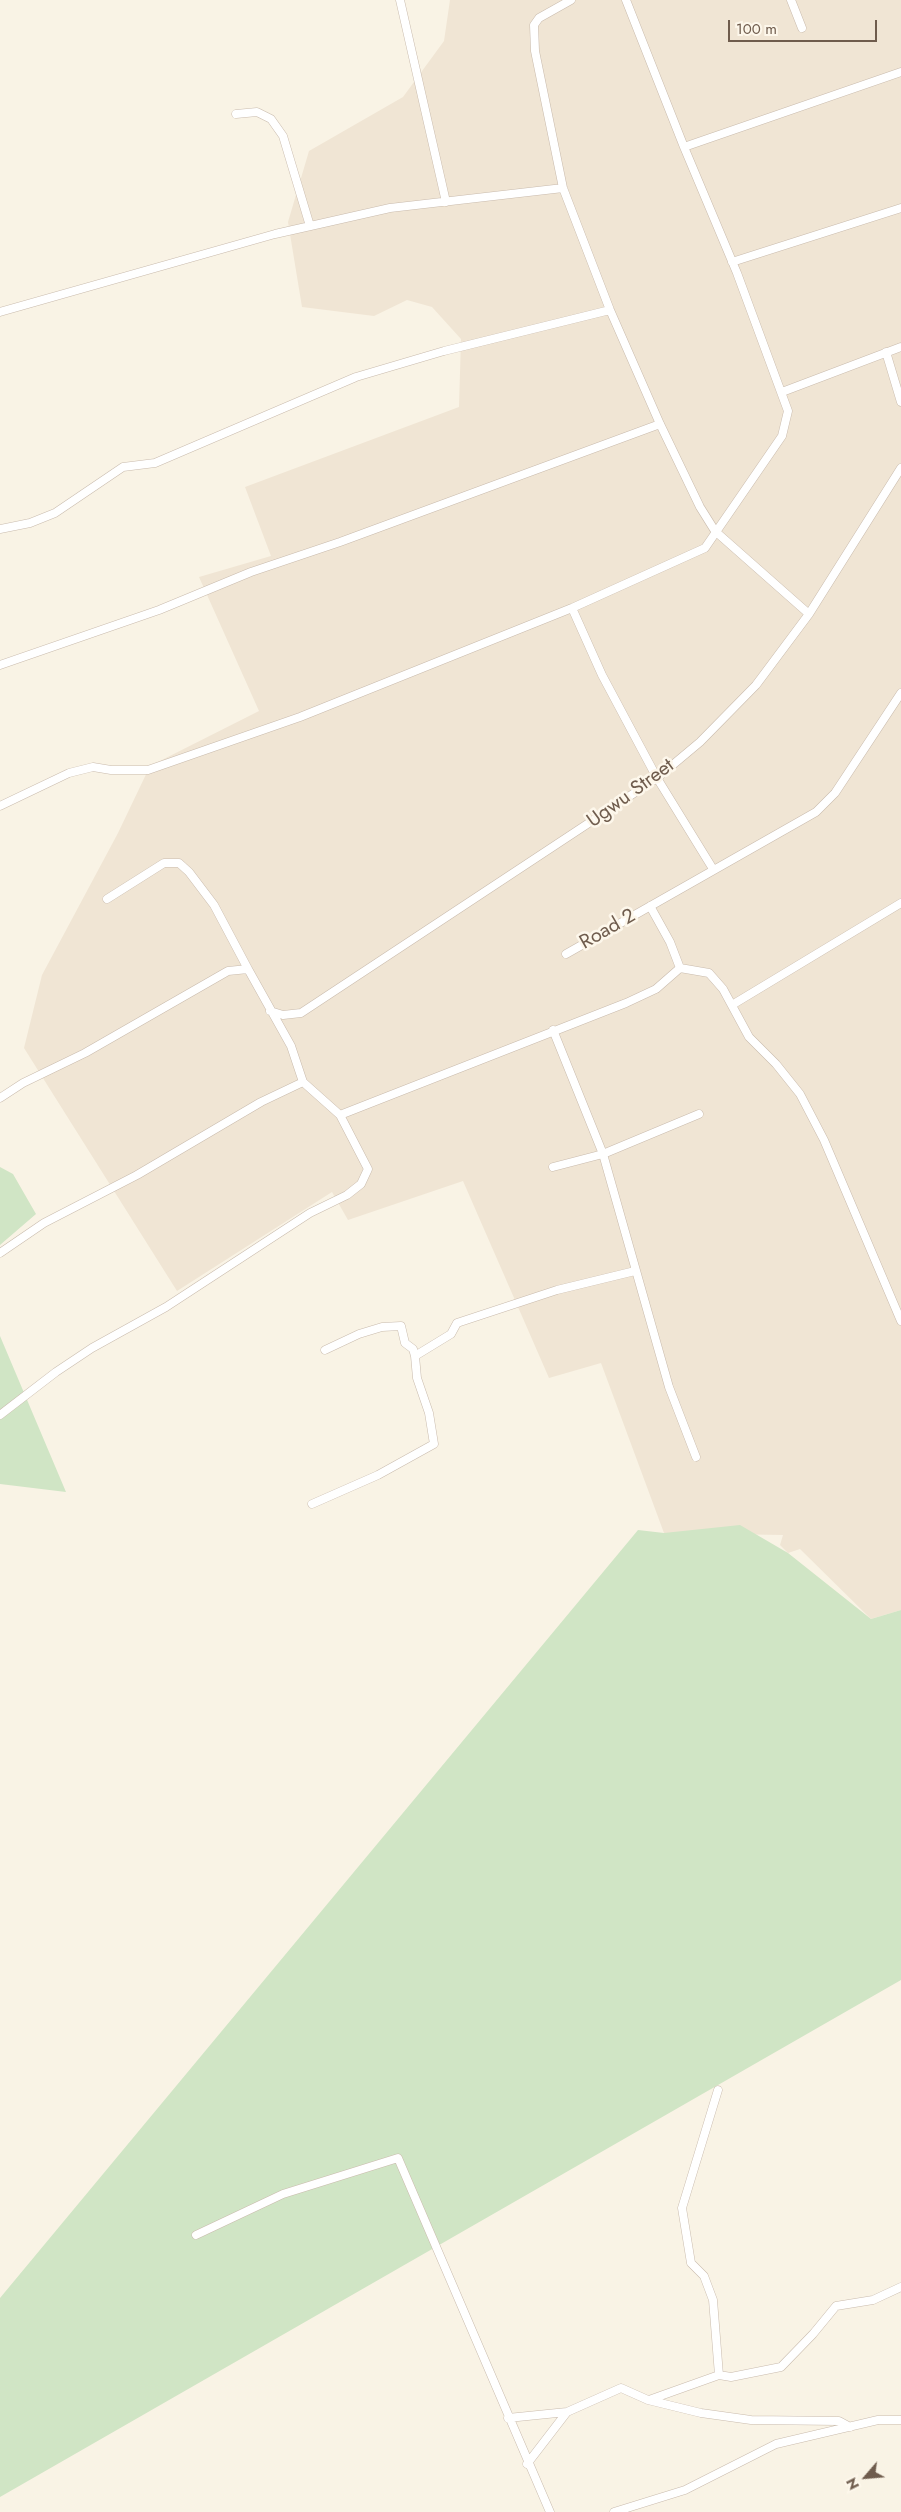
<!DOCTYPE html>
<html>
<head>
<meta charset="utf-8">
<style>
  body { margin:0 }
  #map { position:relative; width:901px; height:2512px; overflow:hidden; background:#f9f3e5; font-family:Jost,sans-serif }
  canvas { display:block }
  .north { position:absolute; left:841px; top:2452px; width:50px; height:50px; -webkit-text-stroke:4px #fdf7eb; paint-order:stroke; rotate:243deg; font-size:14px; font-weight:700; line-height:20px; text-align:center; color:#6f5c4d }
  .north::after { content:''; display:block; margin:auto; width:18px; height:22px; background:#6f5c4d; clip-path:polygon(50% 0,100% 100%,50% 72%,0 100%) }
  .scale { position:absolute; left:728px; top:20px; width:149px; height:22px; box-sizing:border-box; border:2px solid #6f5c4d; border-top:0; padding-left:6px; font-size:15px; line-height:18px; white-space:nowrap; color:#6f5c4d; -webkit-text-stroke:4px #fdf7eb; paint-order:stroke }
</style>
</head>
<body>
<div id="map">
<canvas width="901" height="2512"></canvas>
<div class="north">N</div>
<div class="scale">100 m</div>
</div>
<script>
const context = document.querySelector('canvas').getContext('2d');
context.lineJoin = 'round';
function fill(path, color) { context.fillStyle = color; context.fill(path, 'evenodd'); }
const shape = rows => new Path2D(rows.map(r => 'M' + r).join(''));
function stroke(path, color, width, dash) { context.strokeStyle = color; context.lineWidth = width; context.lineCap = dash ? 'butt' : 'round'; context.setLineDash(dash || []); context.stroke(path); }
function write(font, color, halo, rows, align = 'center') {
  context.font = font + ' Jost,sans-serif'; context.lineWidth = 5; context.setLineDash([]); context.textBaseline = 'middle'; context.strokeStyle = halo; context.fillStyle = color; for (const [text, x, y, turn = 0] of rows) {
    context.save(); context.translate(x, y); context.rotate((+turn || 0) * Math.PI / 180); context.textAlign = isNaN(turn) ? turn : align; if (halo) context.strokeText(text, 0, 0); context.fillText(text, 0, 0); context.restore();
  }
}
fill(shape([
  [450,0,901,0,901,1610,871,1619,800,1549,788,1553,780,1545,783,1535,664,1533,601,1363,549,1378,463,1181,348,1220,332,1192,177,1291,24,1048,42,975,118,833,150,766,259,711,199,577,271,556,245,487,459,407,461,339,432,307,407,300,374,316,302,307,288,222,309,151,403,97,444,41]
]), '#f0e5d4');
fill(shape([
  [0,1167,13,1174,36,1214,0,1245],
  [0,1336,66,1492,0,1484],
  [740,1525,788,1553,871,1619,901,1610,901,1980,0,2497,0,2298,638,1530,664,1533]
]), '#d0e5c5');
const street = shape([
  [400,0,446,202],
  [571,0,539,18,534,25,535,51,563,188,610,310,660,424,700,507,715,531,809,614],
  [791,0,802,28],
  [236,114,257,112,271,119,283,136,310,226],
  [684,147,901,72],
  [732,262,901,208],
  [0,312,275,234,390,208,563,188],
  [886,352,901,402],
  [782,392,901,347],
  [0,529,30,523,55,513,123,467,155,463,356,377,444,351,610,310],
  [572,608,602,675,657,778,713,869],
  [0,665,159,610,251,572,340,542,660,424],
  [0,806,69,773,93,767,111,770,148,770,300,717,572,608,705,548,782,436,788,411,737,273,684,147,626,0],
  [107,899,164,863,179,863,189,872,214,905,248,969],
  [650,906,670,942,680,968,709,973,723,989,749,1037,776,1064,800,1094,824,1140,901,1321],
  [566,954,816,812,835,793,901,693],
  [732,1005,901,903],
  [270,1011,283,1015,301,1013,657,778,700,742,756,685,809,614,901,468],
  [553,1030,603,1154,669,1387,696,1457],
  [0,1098,23,1083,85,1053,228,971,248,969,291,1046,303,1082,340,1115,368,1169,361,1184,347,1195,310,1213,166,1307,92,1348,56,1372,0,1415],
  [340,1115,626,1003,656,989,680,968],
  [553,1167,603,1154,699,1114],
  [0,1253,44,1223,137,1175,261,1102,303,1082],
  [325,1350,359,1334,382,1327,401,1326,405,1343,413,1349,415,1356],
  [312,1504,378,1475,434,1444,429,1413,417,1378,415,1356,451,1334,457,1323,557,1290,635,1271],
  [718,2090,682,2208,691,2263,704,2276,713,2300,719,2375],
  [196,2235,283,2194,398,2158,550,2512],
  [649,2400,719,2375,731,2377,781,2367,813,2334,836,2306,873,2300,901,2287],
  [508,2418,567,2412,621,2388,648,2400,701,2413,751,2420,839,2421,850,2427],
  [527,2464,567,2412],
  [614,2512,685,2490,776,2444,878,2420,901,2420]
]);
stroke(street, '#c9bbad', 9);
stroke(street, '#fff', 8);
write('20px', '#6f5c4d', '#fdf7eb', [
  ["Ugwu Street",631,794,-36],
  ["Road 2",608,930,-30]
]);
</script>
</body>
</html>
